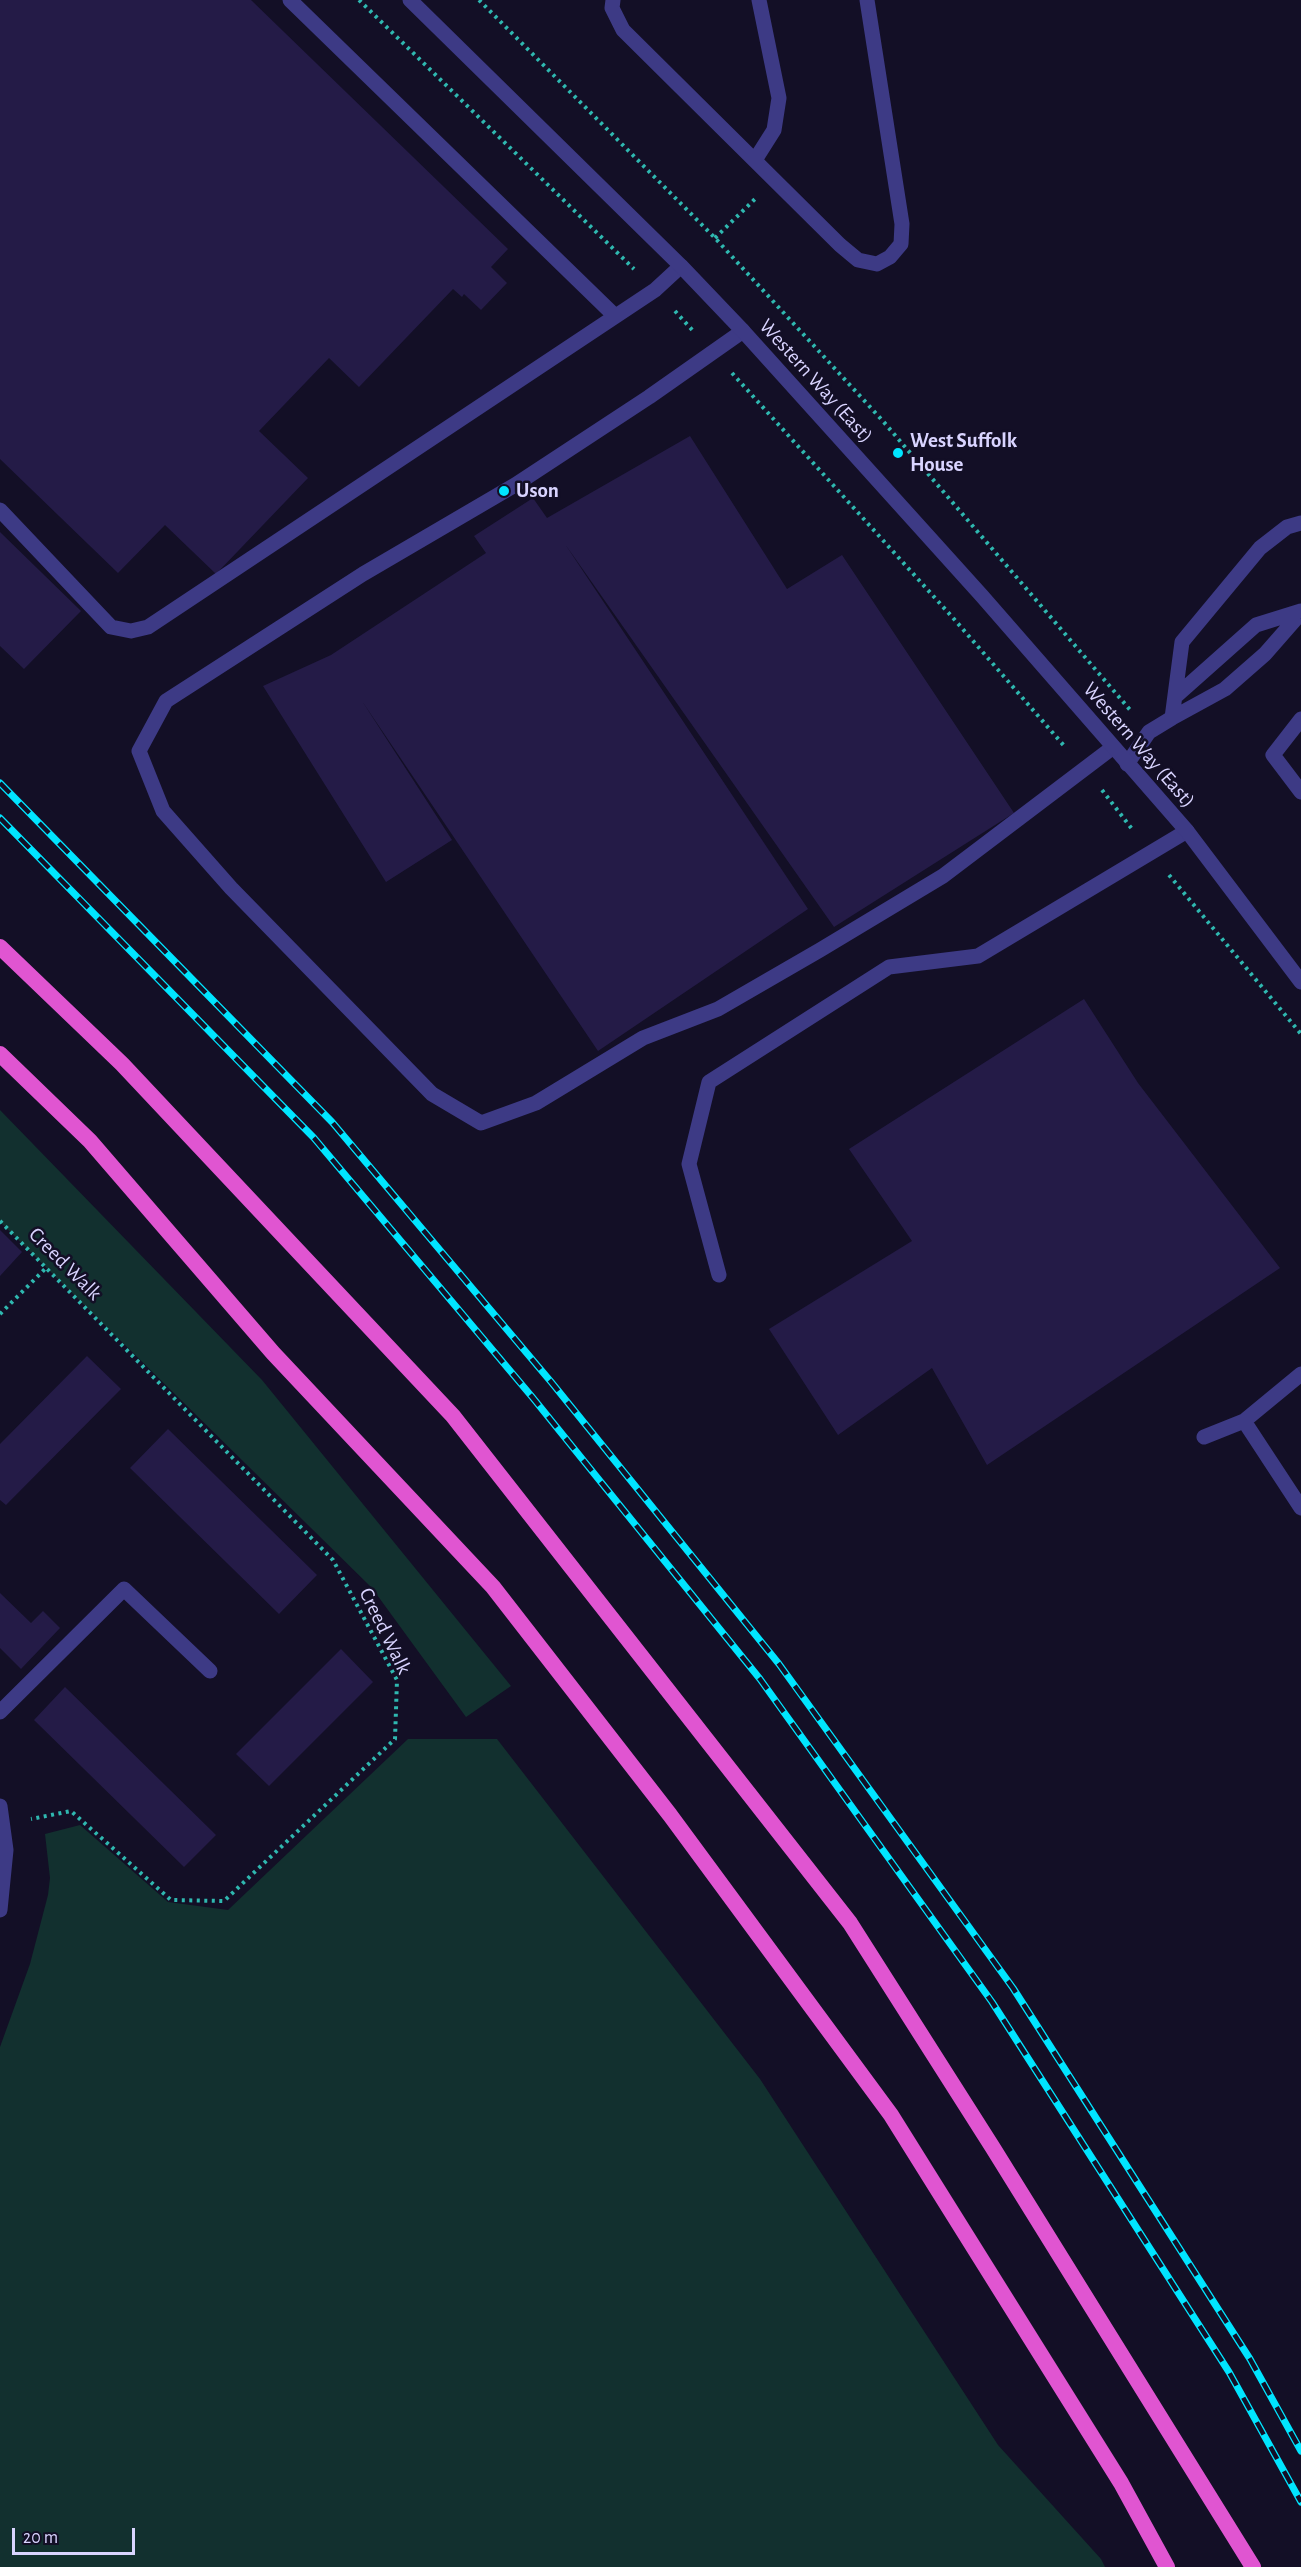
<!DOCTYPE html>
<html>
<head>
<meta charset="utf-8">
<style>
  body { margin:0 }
  #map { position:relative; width:1301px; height:2567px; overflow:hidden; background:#130f26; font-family:"Alegreya Sans",sans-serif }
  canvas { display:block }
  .scale { position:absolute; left:12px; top:2528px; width:123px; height:27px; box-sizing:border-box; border:3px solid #d9d4ff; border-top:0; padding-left:8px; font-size:18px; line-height:21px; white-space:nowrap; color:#d9d4ff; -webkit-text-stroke:4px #130f26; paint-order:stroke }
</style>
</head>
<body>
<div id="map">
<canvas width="1301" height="2567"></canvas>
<div class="scale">20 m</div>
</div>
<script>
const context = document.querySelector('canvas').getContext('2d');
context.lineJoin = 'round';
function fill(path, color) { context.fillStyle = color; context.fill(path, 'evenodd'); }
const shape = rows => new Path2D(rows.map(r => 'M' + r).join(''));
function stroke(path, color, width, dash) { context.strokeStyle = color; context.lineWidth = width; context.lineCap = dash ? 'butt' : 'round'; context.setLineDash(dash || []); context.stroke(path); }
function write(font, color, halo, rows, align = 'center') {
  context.font = font + ' "Alegreya Sans",sans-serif'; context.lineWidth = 5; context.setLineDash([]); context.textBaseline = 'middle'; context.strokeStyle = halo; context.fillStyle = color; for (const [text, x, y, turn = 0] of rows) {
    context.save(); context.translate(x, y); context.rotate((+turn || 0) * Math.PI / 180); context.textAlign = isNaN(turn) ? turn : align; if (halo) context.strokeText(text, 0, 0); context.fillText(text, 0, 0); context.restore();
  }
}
fill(shape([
  [0,1110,262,1380,511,1686,466,1717,372,1588,0,1222],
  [408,1739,497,1739,760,2079,998,2445,1101,2559,1105,2567,0,2567,0,2047,30,1964,48,1895,50,1878,45,1834,80,1825,168,1902,228,1910]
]), '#12302f');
fill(shape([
  [0,0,251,0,508,249,491,267,507,283,481,310,464,294,462,297,453,289,359,387,329,358,259,431,308,478,216,574,165,525,118,573,0,459],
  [690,436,787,589,842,555,1014,813,834,927,565,544,808,909,598,1051,362,701,452,840,386,882,263,686,331,655,486,553,474,536,533,498,547,518],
  [0,532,81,611,24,669,0,646],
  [1084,999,1138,1083,1280,1268,987,1465,932,1368,838,1435,769,1329,912,1241,849,1149],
  [0,1230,22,1252,0,1276],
  [87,1356,121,1389,6,1505,0,1500,0,1444],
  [168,1429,317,1575,279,1614,130,1468],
  [0,1593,31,1623,43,1611,60,1628,21,1669,0,1648],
  [341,1649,373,1682,269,1786,236,1754],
  [65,1687,216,1835,184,1867,34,1720]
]), '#241b47');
stroke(shape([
  [359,0,634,269],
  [479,0,715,238,882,420,1131,711],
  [715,238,755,199],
  [675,311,694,332],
  [732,373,954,619,1066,748],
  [1102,790,1132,829],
  [1169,875,1301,1034],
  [0,1221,333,1560,397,1680,395,1739,224,1901,171,1900,71,1811,31,1819],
  [0,1314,47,1267]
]), '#2fb8b0', 4, [3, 4.5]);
stroke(shape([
  [290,0,615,316],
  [613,0,612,8,623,30,840,245,858,260,877,264,890,257,901,244,902,224,867,0],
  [755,160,774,130,779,98,759,0],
  [743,331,649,397,515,485,363,574,166,701,139,751,163,811,231,888,432,1094,481,1123,536,1103,643,1038,718,1009,820,950,943,876,1112,748],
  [0,510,111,627,131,631,148,627,655,290,681,266],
  [1175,697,1256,625,1301,611],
  [1172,718,1225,689,1265,654,1301,613],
  [1301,719,1273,755,1301,792],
  [1127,764,1149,732,1172,718,1182,642,1260,548,1287,527,1301,523],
  [719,1275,689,1164,709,1082,889,967,978,956,1187,831],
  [1244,1421,1301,1374],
  [1204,1437,1244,1421,1301,1508],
  [0,1712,124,1589,210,1671]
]), '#3d3a85', 15);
stroke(shape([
  [0,1806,6,1850,0,1910]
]), '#3d3a85', 15);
stroke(shape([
  [410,0,681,266,743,331,982,596,1187,831,1301,982]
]), '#3d3a85', 15);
stroke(shape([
  [0,947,122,1064,453,1416,850,1923,993,2148,1253,2567],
  [0,1054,90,1141,273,1353,493,1587,670,1815,891,2115,1121,2483,1167,2567]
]), '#e055d1', 16);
const rail = shape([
  [0,783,332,1122,552,1383,779,1664,1013,1988,1250,2359,1301,2451],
  [0,818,314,1138,533,1398,760,1679,992,2002,1229,2372,1301,2502]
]);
stroke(rail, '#00e5ff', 7);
stroke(rail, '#130f26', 4.5, [14]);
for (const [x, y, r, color] of [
  [898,453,6,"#00e5ff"],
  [504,491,6,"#00e5ff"]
]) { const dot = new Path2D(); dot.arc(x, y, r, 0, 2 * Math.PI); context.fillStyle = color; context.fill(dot); stroke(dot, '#130f26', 2); }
write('21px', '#d9d4ff', '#130f26', [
  ["Western Way (East)",816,381,48],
  ["Western Way (East)",1139,745,49],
  ["Creed Walk",65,1264,45],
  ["Creed Walk",385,1631,64]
]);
write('bold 21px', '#d9d4ff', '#130f26', [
  ["West Suffolk",910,441],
  ["House",910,465],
  ["Uson",516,491]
], 'left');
</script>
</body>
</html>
